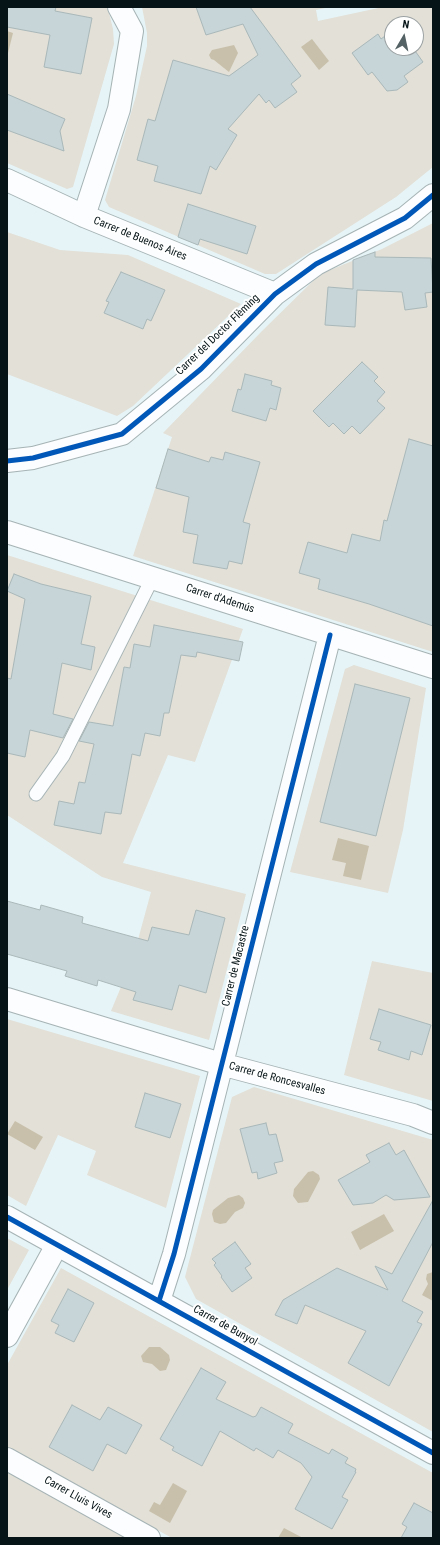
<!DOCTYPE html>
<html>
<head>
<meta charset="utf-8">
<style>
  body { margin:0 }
  #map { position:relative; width:440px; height:1545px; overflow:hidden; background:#e7f4f7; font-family:"Roboto Condensed",sans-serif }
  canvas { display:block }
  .frame { position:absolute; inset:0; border:8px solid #061417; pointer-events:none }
  .north { position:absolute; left:384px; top:16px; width:40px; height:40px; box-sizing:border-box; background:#fff; border:1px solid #9ba1a2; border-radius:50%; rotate:9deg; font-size:11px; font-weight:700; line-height:16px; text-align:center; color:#061417 }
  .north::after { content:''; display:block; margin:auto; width:14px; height:18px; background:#556265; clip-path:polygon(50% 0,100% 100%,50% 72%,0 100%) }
</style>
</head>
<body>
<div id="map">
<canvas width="440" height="1545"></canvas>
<div class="frame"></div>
<div class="north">N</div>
</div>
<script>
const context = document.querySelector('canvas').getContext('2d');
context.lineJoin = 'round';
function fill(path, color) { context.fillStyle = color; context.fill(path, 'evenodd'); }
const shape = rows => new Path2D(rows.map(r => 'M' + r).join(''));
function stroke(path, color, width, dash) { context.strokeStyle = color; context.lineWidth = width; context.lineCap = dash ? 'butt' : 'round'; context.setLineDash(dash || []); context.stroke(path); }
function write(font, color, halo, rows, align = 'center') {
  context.font = font + ' "Roboto Condensed",sans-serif'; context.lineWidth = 4; context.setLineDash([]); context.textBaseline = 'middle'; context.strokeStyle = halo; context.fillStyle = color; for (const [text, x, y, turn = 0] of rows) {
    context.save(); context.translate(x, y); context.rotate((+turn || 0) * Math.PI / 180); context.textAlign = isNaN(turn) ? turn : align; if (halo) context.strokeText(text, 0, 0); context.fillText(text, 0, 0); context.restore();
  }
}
fill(shape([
  [7,7,106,7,108,9,113,29,114,44,73,187,67,189,7,163],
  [142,7,330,7,316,10,318,21,383,7,433,7,433,167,396,197,276,274,265,274,109,207,105,200,136,96,147,46,147,33],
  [392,24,416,24,416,48,392,48],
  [433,223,433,652,133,556,172,437,163,433,262,331,320,274,382,249],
  [7,232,60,250,128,255,241,304,133,406,117,416,7,374],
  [7,555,243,629,195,762,168,755,123,863,246,894,209,1040,111,1011,133,958,151,892,102,877,7,815],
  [354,665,426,688,403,830,388,893,290,872,345,669],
  [372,961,433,973,433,1101,344,1075],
  [7,1019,200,1076,166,1208,87,1175,96,1151,58,1135,26,1206,7,1195],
  [254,1087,433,1140,433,1432,196,1299,185,1277,232,1097],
  [7,1238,29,1250,7,1290],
  [61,1268,433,1473,433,1538,172,1538,7,1447,7,1365],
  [7,1472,38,1489,127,1538,7,1538]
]), '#e2e0d7');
fill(shape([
  [7,31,13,33,7,57],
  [312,39,329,61,319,70,301,47],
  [234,45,238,53,229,72,214,60,211,59,209,55,212,50],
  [338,838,369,846,361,880,343,876,346,863,332,860],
  [15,1121,43,1137,35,1150,7,1134],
  [313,1171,319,1175,320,1179,308,1202,298,1203,293,1196,294,1189,308,1172],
  [239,1195,243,1198,245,1203,243,1208,235,1212,226,1223,220,1224,214,1222,212,1214,213,1210,228,1198],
  [384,1214,394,1231,360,1250,351,1232],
  [433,1272,433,1301,422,1295,428,1284,426,1279,427,1274],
  [149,1347,160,1347,169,1355,170,1360,166,1370,160,1371,152,1364,143,1362,141,1356],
  [173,1483,187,1491,170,1523,149,1511,154,1502,160,1505],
  [284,1528,303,1538,278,1538]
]), '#c9c0ab');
const building = shape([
  [7,7,56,7,55,11,92,18,81,74,44,67,50,35,7,27,7,7],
  [196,7,250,7,301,76,291,84,297,92,275,108,269,100,266,103,259,94,228,129,237,135,216,170,210,166,201,194,154,181,158,166,137,160,148,119,155,121,173,60,229,76,258,55,243,24,206,35,196,7],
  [389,33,392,38,392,48,413,48,423,62,404,76,408,82,397,90,387,91,372,72,368,75,352,53,378,34,381,39,389,33],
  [7,94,65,119,60,131,64,151,7,130,7,94],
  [188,204,256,226,247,254,200,239,198,245,178,237,188,204],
  [375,252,375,257,431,258,433,292,425,293,427,307,405,310,402,292,357,290,355,327,325,325,328,287,353,289,353,260,375,252],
  [121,272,165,290,151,321,147,319,143,329,104,313,109,302,106,301,121,272],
  [362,362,378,377,374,381,385,392,377,401,385,408,360,434,352,426,344,434,333,423,329,427,313,411,362,362],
  [245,374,272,381,271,385,281,388,276,410,270,408,266,421,232,411,238,389,241,390,245,374],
  [409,439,433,446,433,626,369,604,318,589,320,579,299,573,308,542,347,553,352,534,380,541,384,520,387,521,409,439],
  [168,449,209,462,211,457,223,460,225,452,260,462,243,522,250,524,242,564,229,561,227,569,193,563,198,535,183,532,189,497,156,488,168,449],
  [14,574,41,584,91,596,81,644,95,647,91,670,62,663,53,714,73,719,63,738,30,730,25,757,7,753,7,678,11,679,25,599,7,591,14,574],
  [154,625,243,642,239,661,197,652,196,657,181,655,169,713,164,713,160,736,145,733,140,756,132,754,121,814,105,812,101,834,54,825,59,801,74,804,79,782,85,783,94,744,79,741,89,722,113,726,124,667,130,668,134,644,150,647,154,625],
  [355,684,410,698,376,836,320,822,355,684],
  [7,901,40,910,41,905,83,917,82,923,148,941,152,927,189,935,196,910,225,918,206,993,179,985,172,1010,133,1000,136,992,98,980,97,986,65,976,67,971,7,954,7,901],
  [379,1009,431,1025,422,1055,411,1051,409,1060,378,1050,381,1042,370,1039,379,1009],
  [145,1093,181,1104,170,1138,135,1127,145,1093],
  [266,1123,269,1135,276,1134,283,1161,274,1163,277,1173,258,1179,257,1172,252,1173,240,1129,266,1123],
  [389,1143,396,1155,404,1150,430,1197,394,1200,386,1195,373,1203,353,1205,338,1180,370,1162,366,1155,389,1143],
  [433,1200,433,1242,402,1301,423,1312,417,1322,422,1324,389,1386,348,1363,366,1331,305,1305,297,1324,275,1315,283,1300,337,1268,388,1290,375,1266,392,1274,433,1200],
  [235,1242,251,1264,245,1268,252,1278,232,1292,221,1277,222,1276,214,1265,216,1263,212,1259,235,1242],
  [68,1289,94,1303,74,1342,55,1333,59,1325,51,1321,68,1289],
  [201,1368,226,1382,216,1399,253,1417,256,1416,261,1407,293,1424,288,1433,329,1454,332,1449,348,1458,345,1463,356,1469,355,1472,356,1472,342,1497,348,1500,332,1529,295,1509,312,1477,301,1463,278,1450,273,1458,256,1448,254,1451,220,1431,202,1466,172,1450,174,1447,160,1439,201,1368],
  [72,1405,100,1420,108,1407,142,1425,126,1454,107,1444,93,1471,49,1447,72,1405],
  [414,1503,433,1513,433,1538,401,1538,407,1527,402,1524,414,1503]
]);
fill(building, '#c7d5d8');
stroke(building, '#aab8ba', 1);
const lane = shape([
  [36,794,63,756,153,577]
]);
const street = shape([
  [7,180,84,216,275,294],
  [84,216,119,109,132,31,119,7],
  [7,461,33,458,122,434,201,369,275,294,316,264,405,218,433,195],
  [7,532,433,667],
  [7,999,221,1064,413,1115,433,1123],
  [7,1217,433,1453],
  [159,1301,174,1254,330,635],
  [7,1336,57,1245],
  [7,1459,149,1538]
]);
stroke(lane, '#a6b3b5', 15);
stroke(street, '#a6b3b5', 24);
stroke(lane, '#fbfdfe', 13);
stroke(street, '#fbfdfe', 22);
stroke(shape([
  [7,461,33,458,122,434,201,369,275,294,316,264,405,218,433,195],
  [7,1217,433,1453],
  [159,1301,174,1254,330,635]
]), '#0057b8', 5);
write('11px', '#061417', '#fff', [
  ["Carrer de Buenos Aires",140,239,22],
  ["Carrer del Doctor Flèming",218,335,-44],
  ["Carrer d'Ademús",220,599,18],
  ["Carrer de Macastre",236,966,-76],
  ["Carrer de Roncesvalles",277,1079,15],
  ["Carrer de Bunyol",225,1326,29],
  ["Carrer Lluis Vives",78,1498,29]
]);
</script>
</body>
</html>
